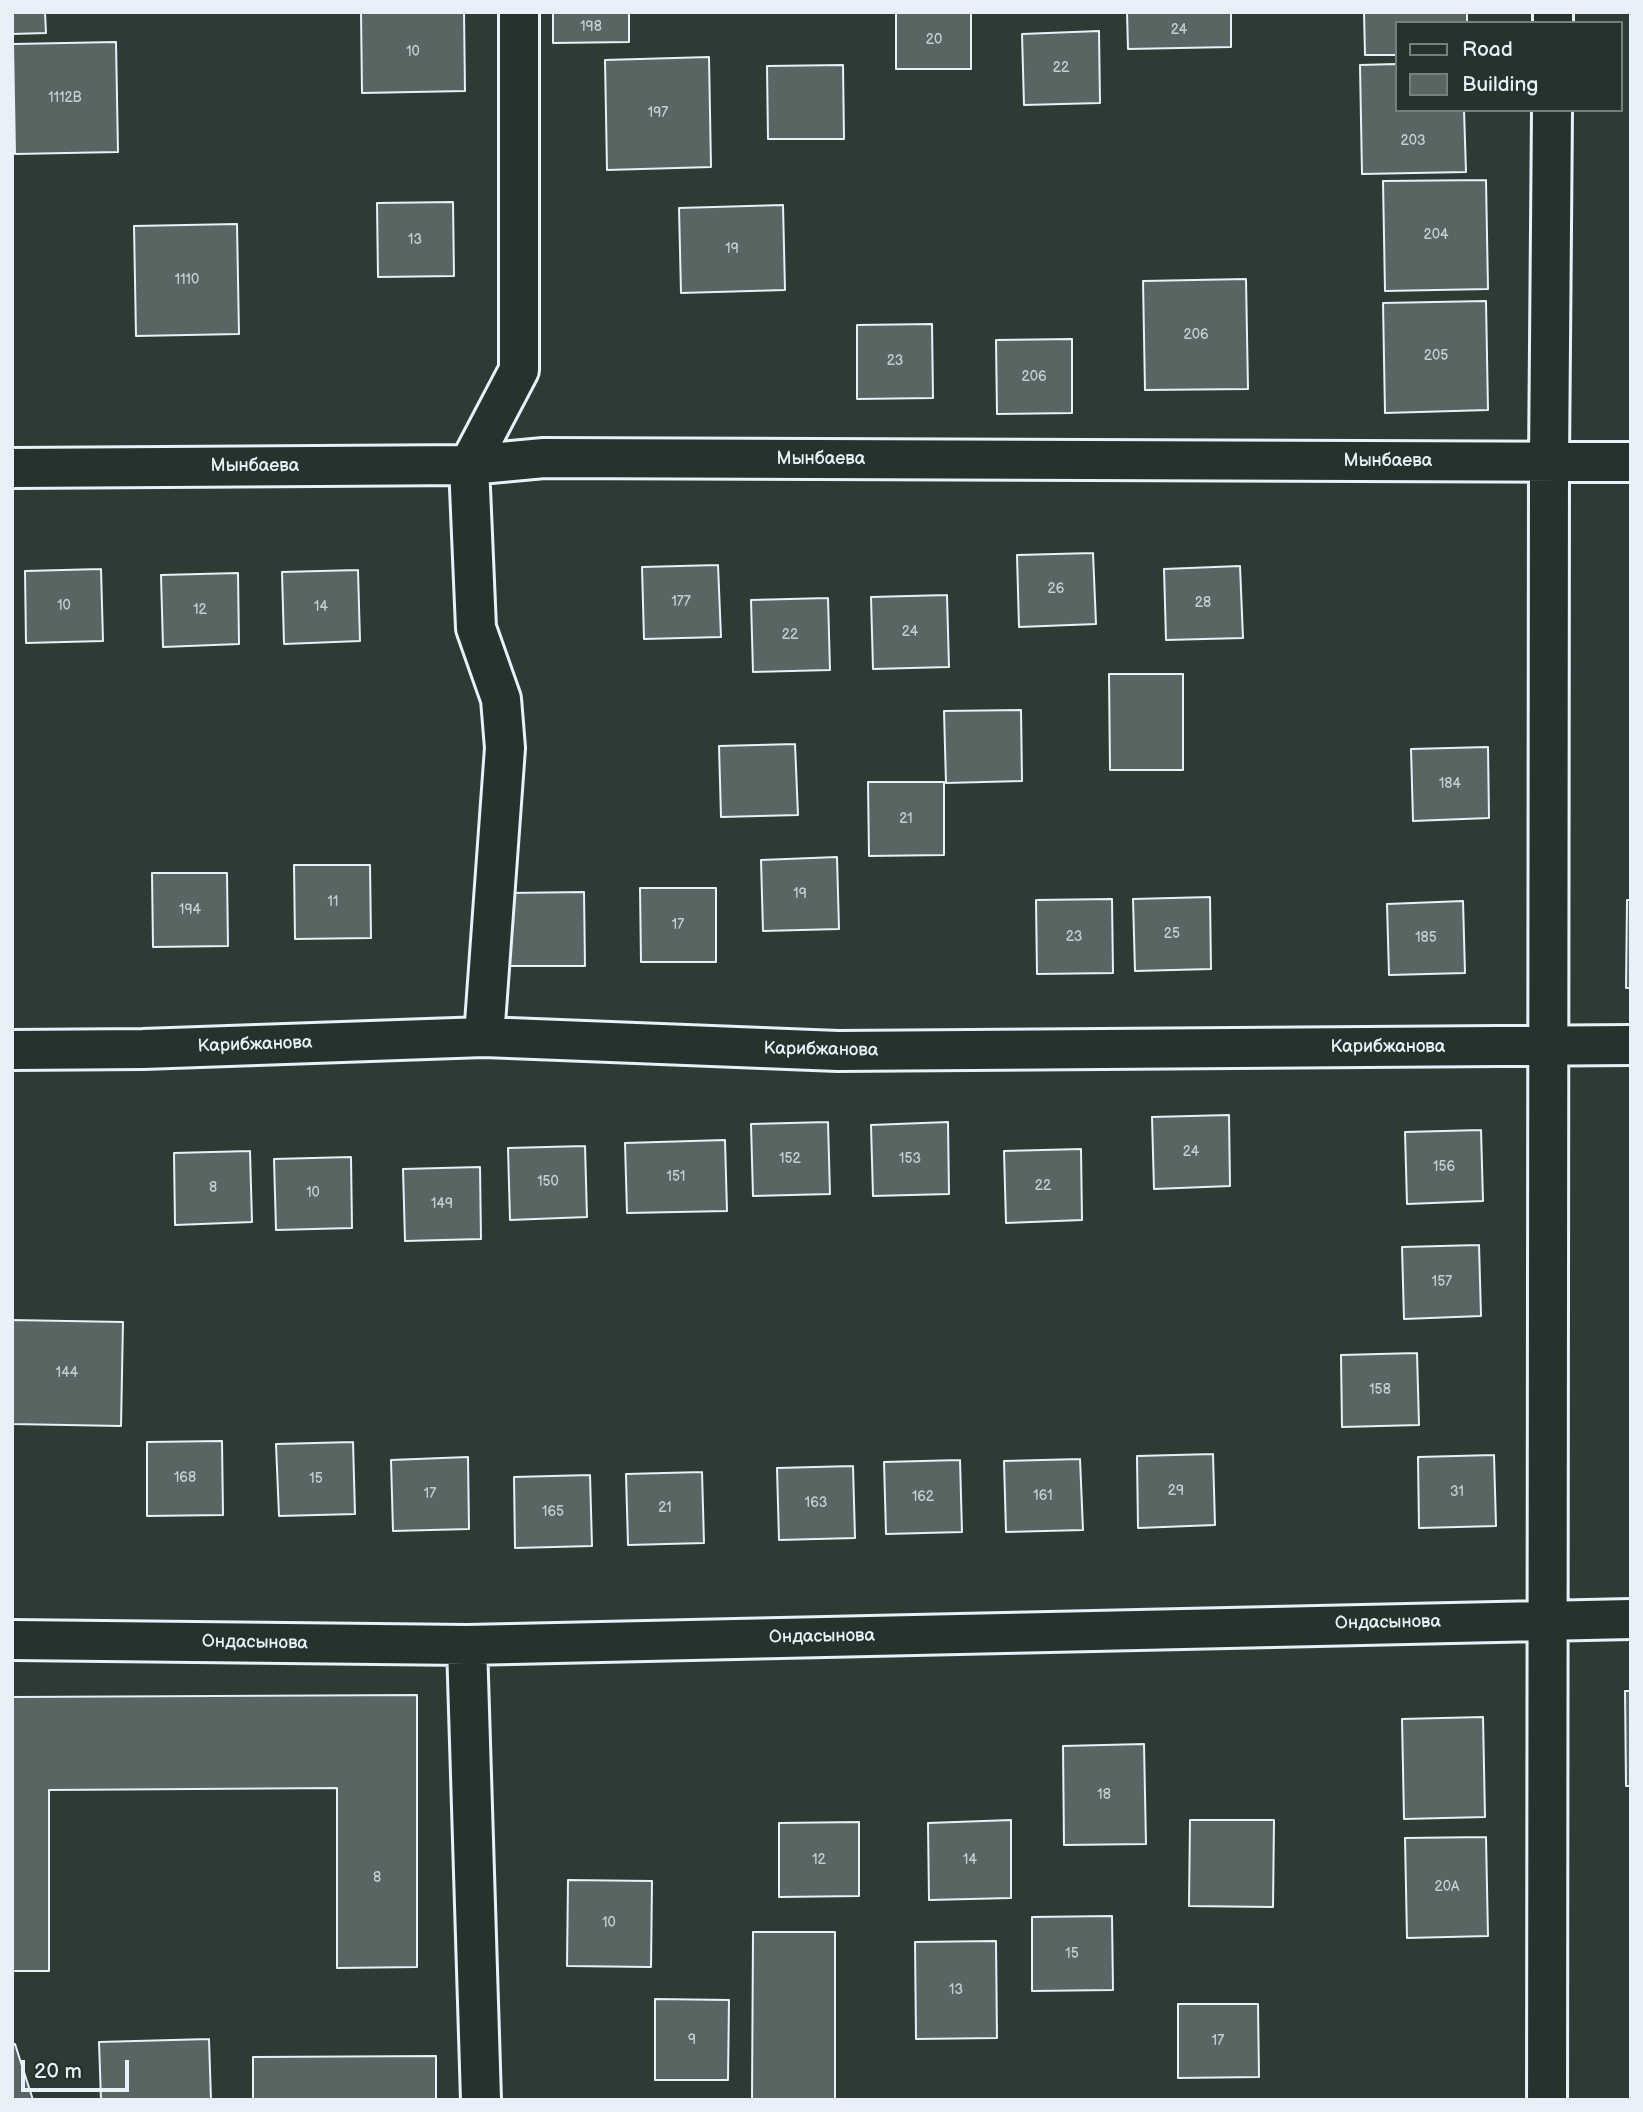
<!DOCTYPE html>
<html>
<head>
<meta charset="utf-8">
<style>
  body { margin:0 }
  #map { position:relative; width:1643px; height:2112px; overflow:hidden; background:#2e3b35; font-family:"Balsamiq Sans",sans-serif }
  canvas { display:block }
  .frame { position:absolute; inset:0; border:14px solid #e8f1f8; pointer-events:none }
  .legend { position:absolute; left:1395px; top:21px; width:228px; height:91px; box-sizing:border-box; background:#26332d; border:2px solid #747f7e; margin:0; padding:9px 12px; list-style:none; font-size:21px; color:#e8f1f8 }
  .legend li { display:flex; align-items:center; gap:14px; height:35px }
  .legend b { width:35px; border:2px solid #747f7e }
  .scale { position:absolute; left:21px; top:2060px; width:108px; height:32px; box-sizing:border-box; border:4px solid #e8f1f8; border-top:0; padding-left:9px; font-size:21px; line-height:24px; white-space:nowrap; color:#e8f1f8; -webkit-text-stroke:5px #26332d; paint-order:stroke }
</style>
</head>
<body>
<div id="map">
<canvas width="1643" height="2112"></canvas>
<div class="frame"></div>
<ul class="legend">
<li><b style="height:9px;background:#26332d"></b>Road</li>
<li><b style="height:19px;background:#596563"></b>Building</li>
</ul>
<div class="scale">20 m</div>
</div>
<script>
const context = document.querySelector('canvas').getContext('2d');
context.lineJoin = 'round';
function fill(path, color) { context.fillStyle = color; context.fill(path, 'evenodd'); }
const shape = rows => new Path2D(rows.map(r => 'M' + r).join(''));
function stroke(path, color, width, dash) { context.strokeStyle = color; context.lineWidth = width; context.lineCap = dash ? 'butt' : 'round'; context.setLineDash(dash || []); context.stroke(path); }
function write(font, color, halo, rows, align = 'center') {
  context.font = font + ' "Balsamiq Sans",sans-serif'; context.lineWidth = 5; context.setLineDash([]); context.textBaseline = 'middle'; context.strokeStyle = halo; context.fillStyle = color; for (const [text, x, y, turn = 0] of rows) {
    context.save(); context.translate(x, y); context.rotate((+turn || 0) * Math.PI / 180); context.textAlign = isNaN(turn) ? turn : align; if (halo) context.strokeText(text, 0, 0); context.fillText(text, 0, 0); context.restore();
  }
}
const building = shape([
  [12,12,45,12,46,33,12,34,12,12],
  [361,12,464,12,465,91,362,93,361,12],
  [553,12,629,12,629,42,553,43,553,12],
  [896,12,971,12,971,69,896,69,896,12],
  [1127,12,1231,12,1231,47,1128,49,1127,12],
  [1364,12,1467,12,1467,23,1396,23,1396,55,1365,55,1364,12],
  [1099,31,1100,103,1024,105,1022,34,1099,31],
  [116,42,118,152,15,154,13,44,116,42],
  [709,57,711,167,607,170,605,60,709,57],
  [1396,64,1396,110,1464,110,1466,172,1362,174,1360,65,1396,64],
  [843,65,844,139,768,139,767,66,843,65],
  [1486,180,1488,289,1385,291,1383,181,1486,180],
  [453,202,454,276,378,277,377,203,453,202],
  [783,205,785,290,681,293,679,208,783,205],
  [237,224,239,334,136,336,134,226,237,224],
  [1246,279,1248,389,1145,390,1143,281,1246,279],
  [1486,301,1488,410,1385,413,1383,303,1486,301],
  [932,324,933,398,857,399,857,325,932,324],
  [1072,339,1072,413,997,414,996,340,1072,339],
  [1093,553,1096,624,1019,627,1017,555,1093,553],
  [718,565,721,637,644,639,642,567,718,565],
  [1240,566,1243,638,1166,640,1164,569,1240,566],
  [101,569,103,641,26,643,25,571,101,569],
  [358,570,360,641,284,644,282,572,358,570],
  [238,573,239,644,163,647,161,575,238,573],
  [947,595,949,667,873,669,871,597,947,595],
  [828,598,830,670,753,672,751,600,828,598],
  [1109,674,1183,674,1183,770,1110,770,1109,674],
  [1021,710,1022,781,946,783,944,711,1021,710],
  [795,744,798,815,721,817,719,746,795,744],
  [1488,747,1489,818,1413,821,1411,749,1488,747],
  [868,782,944,782,944,855,869,856,868,782],
  [837,857,839,929,763,931,761,860,837,857],
  [294,865,370,865,371,938,295,939,294,865],
  [152,873,227,873,228,946,153,947,152,873],
  [640,888,716,888,716,962,641,962,640,888],
  [584,892,585,966,510,966,509,893,584,892],
  [1210,897,1211,969,1135,971,1133,899,1210,897],
  [1112,899,1113,973,1037,974,1036,900,1112,899],
  [1627,900,1631,900,1631,988,1626,988,1627,900],
  [1463,901,1465,973,1389,975,1387,904,1463,901],
  [1229,1115,1230,1186,1154,1189,1152,1117,1229,1115],
  [828,1122,830,1194,753,1196,751,1124,828,1122],
  [948,1122,949,1194,873,1196,871,1125,948,1122],
  [1481,1130,1483,1201,1407,1204,1405,1132,1481,1130],
  [725,1140,727,1211,627,1213,625,1143,725,1140],
  [585,1146,587,1217,510,1220,508,1148,585,1146],
  [1081,1149,1082,1220,1006,1223,1004,1151,1081,1149],
  [250,1151,252,1222,175,1225,174,1153,250,1151],
  [351,1157,352,1228,276,1230,274,1159,351,1157],
  [480,1167,481,1239,405,1241,403,1169,480,1167],
  [1479,1245,1481,1316,1404,1319,1402,1247,1479,1245],
  [12,1320,123,1322,121,1426,12,1424,12,1320],
  [1417,1353,1419,1425,1342,1427,1341,1355,1417,1353],
  [222,1441,223,1515,147,1516,147,1442,222,1441],
  [353,1442,355,1514,279,1516,276,1444,353,1442],
  [1213,1454,1215,1525,1138,1528,1137,1456,1213,1454],
  [1494,1455,1496,1526,1419,1528,1418,1457,1494,1455],
  [468,1457,469,1529,393,1531,391,1460,468,1457],
  [1080,1459,1083,1530,1006,1532,1004,1461,1080,1459],
  [960,1460,962,1532,886,1534,884,1462,960,1460],
  [853,1466,855,1538,779,1540,777,1468,853,1466],
  [702,1472,704,1543,628,1545,626,1474,702,1472],
  [590,1475,592,1546,515,1548,514,1477,590,1475],
  [1625,1691,1631,1691,1631,1786,1626,1786,1625,1691],
  [417,1695,417,1967,337,1968,337,1788,49,1790,49,1971,12,1971,12,1697,417,1695],
  [1483,1717,1485,1817,1404,1819,1402,1719,1483,1717],
  [1144,1744,1146,1844,1064,1845,1063,1746,1144,1744],
  [1011,1820,1011,1898,929,1900,928,1823,1011,1820],
  [1190,1820,1274,1820,1273,1907,1189,1906,1190,1820],
  [859,1822,859,1896,779,1897,779,1823,859,1822],
  [1486,1837,1488,1936,1407,1938,1405,1838,1486,1837],
  [568,1880,652,1881,651,1967,567,1966,568,1880],
  [1112,1916,1113,1990,1032,1991,1032,1917,1112,1916],
  [753,1932,835,1932,835,2100,752,2100,753,1932],
  [996,1941,997,2038,916,2039,915,1942,996,1941],
  [1630,1998,1631,1998,1631,2100,1630,2100,1630,1998],
  [655,1999,729,2000,728,2080,655,2080,655,1999],
  [1178,2004,1258,2004,1259,2077,1178,2078,1178,2004],
  [209,2039,211,2100,101,2100,99,2042,209,2039],
  [15,2044,33,2100,12,2100,12,2045,15,2044],
  [436,2056,436,2100,253,2100,253,2057,436,2056]
]);
fill(building, '#596563');
stroke(building, '#e8f1f8', 2);
const minor = shape([
  [1553,23,1553,12],
  [12,468,469,465,544,458,1631,462],
  [484,1037,505,748,501,699,476,628,469,465,519,370,519,12],
  [12,1050,143,1049,484,1037,838,1051,1631,1045],
  [12,1640,467,1645,1631,1619],
  [467,1645,481,2100],
  [1547,2100,1549,461,1552,110]
]);
stroke(minor, '#e8f1f8', 44);
stroke(minor, '#26332d', 38);
write('14px', '#c4ced3', null, [
  ["198",591,27],
  ["24",1179,30],
  ["20",934,40],
  ["10",413,52],
  ["22",1061,68],
  ["1112В",65,98],
  ["197",658,113],
  ["203",1413,141],
  ["204",1436,235],
  ["13",415,240],
  ["19",732,249],
  ["1110",187,280],
  ["206",1196,335],
  ["205",1436,356],
  ["23",895,361],
  ["206",1034,377],
  ["26",1056,589],
  ["177",681,602],
  ["28",1203,603],
  ["10",64,606],
  ["14",321,607],
  ["12",200,610],
  ["24",910,632],
  ["22",790,635],
  ["184",1450,784],
  ["21",906,819],
  ["19",800,894],
  ["11",333,902],
  ["194",190,910],
  ["17",678,925],
  ["25",1172,934],
  ["23",1074,937],
  ["185",1426,938],
  ["24",1191,1152],
  ["152",790,1159],
  ["153",910,1159],
  ["156",1444,1167],
  ["151",676,1177],
  ["150",548,1182],
  ["22",1043,1186],
  ["8",213,1188],
  ["10",313,1193],
  ["149",442,1204],
  ["157",1442,1282],
  ["144",67,1373],
  ["158",1380,1390],
  ["168",185,1478],
  ["15",316,1479],
  ["29",1176,1491],
  ["31",1457,1492],
  ["17",430,1494],
  ["161",1043,1496],
  ["162",923,1497],
  ["163",816,1503],
  ["21",665,1508],
  ["165",553,1512],
  ["18",1104,1795],
  ["12",819,1860],
  ["14",970,1860],
  ["8",377,1878],
  ["20А",1447,1887],
  ["10",609,1923],
  ["15",1072,1954],
  ["13",956,1990],
  ["9",692,2040],
  ["17",1218,2041]
]);
write('18px', '#e8f1f8', '#26332d', [
  ["Мынбаева",821,459],
  ["Мынбаева",1388,461],
  ["Мынбаева",255,466],
  ["Карибжанова",255,1045,-2],
  ["Карибжанова",1388,1047],
  ["Карибжанова",821,1050,1],
  ["Ондасынова",1388,1623,-1],
  ["Ондасынова",822,1637,-1],
  ["Ондасынова",255,1643,1]
]);
</script>
</body>
</html>
